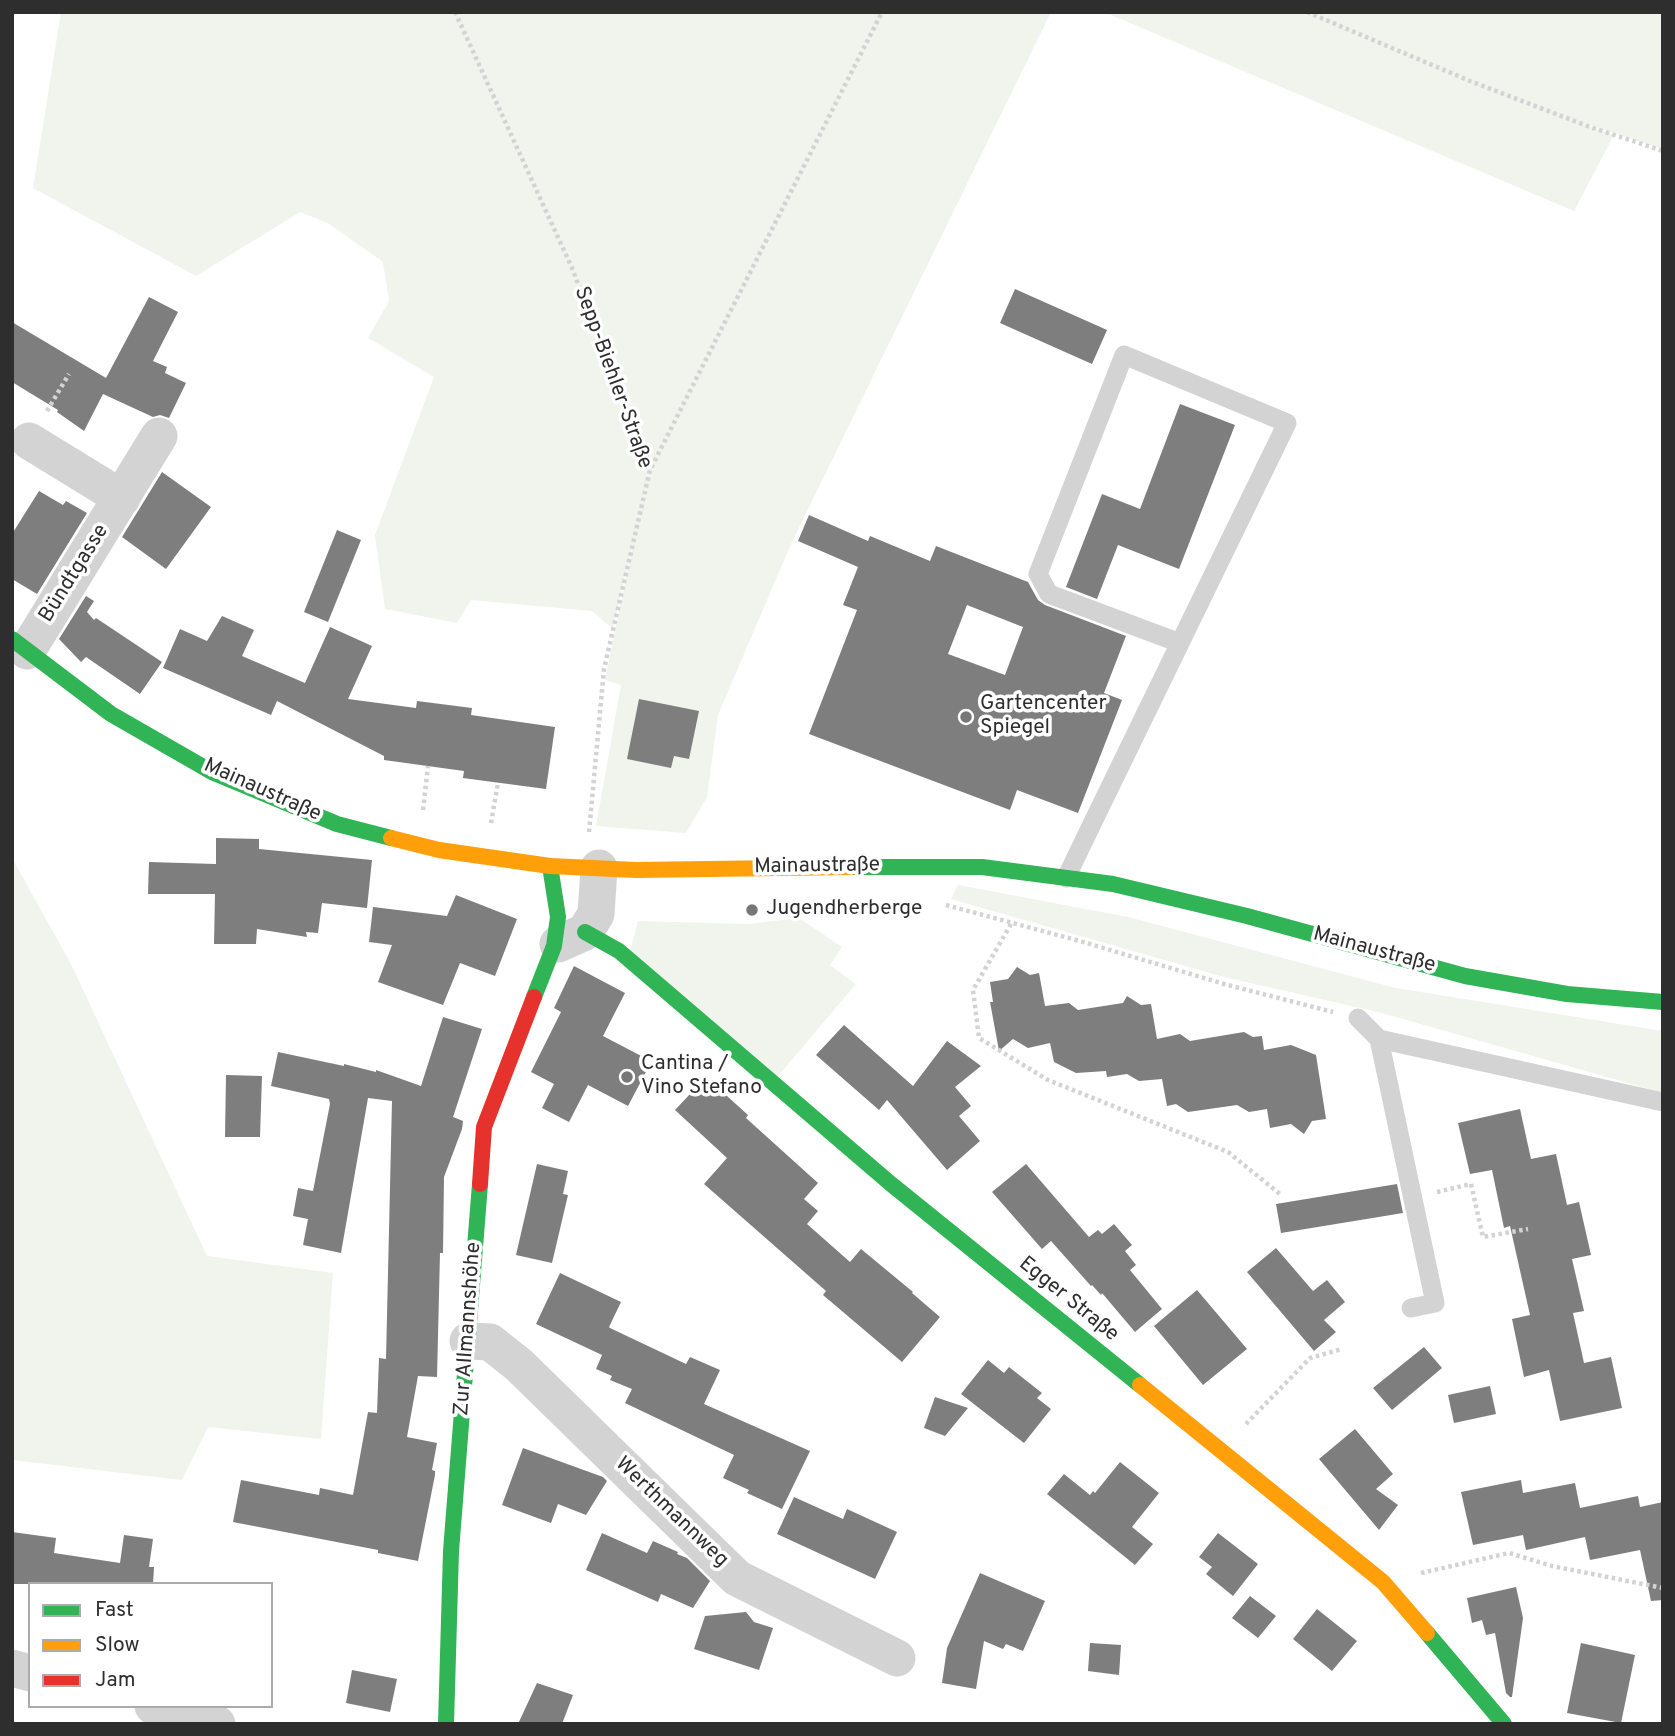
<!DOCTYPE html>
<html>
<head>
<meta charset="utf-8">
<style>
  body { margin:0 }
  #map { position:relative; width:1675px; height:1736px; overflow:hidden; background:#fff; font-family:Overpass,sans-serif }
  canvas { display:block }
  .frame { position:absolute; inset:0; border:14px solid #2e2e2e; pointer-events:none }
  .legend { position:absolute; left:28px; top:1582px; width:245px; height:126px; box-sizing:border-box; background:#fff; border:2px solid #ababab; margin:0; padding:9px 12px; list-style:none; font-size:21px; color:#2e2e2e }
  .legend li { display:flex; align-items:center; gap:14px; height:35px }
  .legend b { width:35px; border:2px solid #ababab }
</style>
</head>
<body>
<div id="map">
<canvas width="1675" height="1736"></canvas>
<div class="frame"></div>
<ul class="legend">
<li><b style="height:9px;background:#30b455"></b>Fast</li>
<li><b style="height:9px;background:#ff9f0a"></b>Slow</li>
<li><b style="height:9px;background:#e5322d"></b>Jam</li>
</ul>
</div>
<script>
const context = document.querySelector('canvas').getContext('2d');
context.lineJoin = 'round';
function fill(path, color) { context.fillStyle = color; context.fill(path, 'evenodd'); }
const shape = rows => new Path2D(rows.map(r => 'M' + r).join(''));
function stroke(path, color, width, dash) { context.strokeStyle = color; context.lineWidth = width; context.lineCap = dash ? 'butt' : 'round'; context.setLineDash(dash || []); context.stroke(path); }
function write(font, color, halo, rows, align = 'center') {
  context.font = font + ' Overpass,sans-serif'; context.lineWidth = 7; context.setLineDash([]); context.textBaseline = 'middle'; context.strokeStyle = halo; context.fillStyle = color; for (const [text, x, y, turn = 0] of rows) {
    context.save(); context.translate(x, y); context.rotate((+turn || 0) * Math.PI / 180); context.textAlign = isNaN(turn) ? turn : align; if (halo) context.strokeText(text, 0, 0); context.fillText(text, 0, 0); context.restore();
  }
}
fill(shape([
  [61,12,1051,12,791,544,718,715,707,797,686,833,596,826,621,685,605,680,634,539,613,629,592,611,471,600,457,623,385,609,375,535,434,377,368,338,389,301,383,262,328,223,300,212,196,276,33,188],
  [1104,12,1663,12,1663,149,1571,119,1614,135,1574,211],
  [12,858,71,964,207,1256,333,1273,321,1439,208,1427,182,1480,12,1460],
  [958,885,1128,917,1396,988,1663,1031,1663,1093,1382,1013,1224,977,951,899],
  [799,918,842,947,830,965,856,984,773,1082,628,959,638,921,748,924]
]), '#f0f4ec');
fill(shape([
  [1015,289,1107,330,1092,364,1000,323],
  [149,297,178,312,153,361,167,367,165,373,186,383,169,418,160,415,153,417,103,394,84,431,57,412,58,410,12,382,12,322,106,378],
  [1180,404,1235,425,1179,569,1118,545,1097,599,1066,587,1102,494,1140,509],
  [162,472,211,507,166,569,122,537],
  [39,491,63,505,66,501,87,513,37,594,12,579,12,534],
  [809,515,868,541,870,536,930,561,936,546,1028,582,1038,600,1045,605,1126,636,1104,693,1122,700,1078,813,1017,790,1010,810,809,734,857,610,843,605,858,567,798,541],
  [967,605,1023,627,1005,675,948,654],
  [337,530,361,540,328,622,304,612],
  [86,596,94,601,87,612,94,620,96,618,162,662,140,694,86,657,81,662,59,639],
  [222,616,254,630,242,656,305,683,330,627,372,646,348,699,416,708,417,701,472,708,471,715,555,727,546,789,463,778,464,771,384,760,384,756,277,701,271,715,163,668,180,629,207,641],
  [639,699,699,711,689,759,674,756,671,768,627,759],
  [216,838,259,839,259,849,372,860,367,908,322,903,318,933,306,932,307,937,257,929,256,944,214,944,215,894,148,894,149,862,216,864],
  [456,895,517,919,495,976,460,963,443,1005,378,982,392,945,369,942,373,907,447,916],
  [574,966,625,993,603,1036,647,1059,647,1070,628,1106,588,1085,569,1122,542,1108,554,1084,531,1072,561,1012,554,1008],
  [1017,967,1030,975,1039,973,1045,1006,1069,1003,1078,1010,1123,1003,1127,996,1141,1005,1151,1004,1157,1039,1180,1034,1190,1041,1244,1032,1253,1037,1262,1036,1264,1050,1291,1045,1316,1055,1326,1119,1312,1121,1304,1134,1291,1124,1270,1128,1267,1109,1249,1112,1237,1105,1188,1112,1176,1104,1167,1106,1162,1079,1139,1081,1127,1074,1107,1077,1106,1071,1076,1073,1054,1062,1050,1043,1028,1048,1013,1039,999,1051,990,1002,993,1002,990,982,1008,979],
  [443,1017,482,1029,453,1117,463,1121,462,1129,444,1177,443,1253,440,1253,437,1377,418,1376,407,1437,437,1443,432,1470,435,1471,435,1475,418,1561,378,1553,378,1550,233,1522,241,1480,319,1495,320,1488,353,1495,368,1412,377,1413,379,1358,386,1359,392,1101,368,1098,341,1253,303,1245,308,1219,293,1216,298,1188,313,1191,330,1104,329,1099,271,1086,278,1052,344,1066,344,1064,376,1072,376,1070,421,1086],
  [844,1025,913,1086,947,1041,981,1066,955,1087,971,1106,959,1116,980,1141,947,1170,887,1100,879,1110,816,1055],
  [226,1075,262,1076,260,1137,225,1137],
  [706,1077,748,1115,746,1118,818,1183,804,1199,818,1211,807,1224,850,1262,861,1249,913,1292,912,1293,940,1317,902,1362,823,1295,826,1291,704,1184,727,1158,675,1110],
  [1520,1109,1531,1159,1556,1154,1567,1205,1579,1202,1591,1255,1572,1259,1584,1311,1573,1313,1584,1363,1611,1357,1622,1408,1560,1421,1549,1370,1524,1377,1512,1319,1530,1315,1510,1226,1504,1228,1492,1170,1470,1174,1458,1123],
  [537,1164,568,1171,563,1194,568,1195,552,1263,516,1255],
  [1026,1164,1089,1237,1098,1230,1102,1234,1114,1224,1132,1245,1125,1251,1136,1265,1130,1270,1162,1309,1135,1332,1102,1293,1101,1295,1092,1285,1091,1286,1051,1241,1042,1249,992,1192],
  [1397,1184,1403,1213,1281,1233,1276,1204],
  [1276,1248,1313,1291,1327,1280,1345,1302,1324,1320,1336,1332,1314,1351,1247,1272],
  [560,1273,621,1302,609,1327,610,1328,686,1364,690,1357,720,1370,704,1404,810,1451,782,1509,747,1493,749,1490,723,1478,734,1455,625,1403,632,1389,610,1380,612,1376,596,1369,602,1355,536,1324],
  [1197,1290,1247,1349,1203,1385,1154,1326],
  [1424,1347,1442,1368,1392,1410,1373,1388],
  [988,1360,1004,1373,1009,1367,1042,1393,1037,1398,1051,1409,1024,1443,961,1394],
  [1490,1386,1496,1414,1454,1423,1448,1395],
  [935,1397,968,1408,945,1436,924,1428],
  [1355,1429,1393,1474,1376,1489,1398,1505,1379,1530,1319,1459],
  [523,1448,603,1477,607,1481,586,1515,558,1504,551,1523,502,1505],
  [1120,1462,1159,1493,1132,1527,1153,1544,1135,1565,1047,1494,1064,1474,1090,1495,1093,1491,1095,1493],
  [1521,1480,1523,1493,1575,1483,1580,1508,1638,1496,1640,1507,1663,1502,1663,1600,1651,1601,1640,1550,1590,1560,1585,1537,1526,1550,1523,1535,1473,1545,1461,1492],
  [794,1497,843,1519,847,1509,897,1532,875,1579,777,1534],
  [12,1532,56,1538,54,1553,120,1563,124,1535,153,1539,149,1567,154,1567,153,1584,12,1584],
  [602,1533,647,1553,653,1541,678,1552,677,1554,687,1558,710,1581,693,1608,661,1594,658,1602,586,1570],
  [1218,1533,1258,1564,1233,1596,1206,1574,1212,1567,1199,1557],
  [980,1573,1045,1601,1023,1651,1006,1644,1003,1649,984,1641,976,1689,942,1683,947,1648],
  [1516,1587,1523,1618,1512,1697,1510,1697,1506,1693,1495,1633,1486,1635,1482,1620,1472,1623,1467,1598],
  [1250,1596,1276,1616,1258,1638,1232,1618],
  [1317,1609,1357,1641,1332,1671,1293,1639],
  [746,1612,754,1622,773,1628,759,1670,694,1649,705,1616],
  [1090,1643,1121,1645,1119,1675,1088,1671],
  [1581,1643,1635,1655,1621,1723,1567,1713],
  [352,1670,397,1679,390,1712,346,1703],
  [537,1683,573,1695,562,1724,518,1724]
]), '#7e7e7e');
stroke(shape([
  [455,12,572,268,649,469],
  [1307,12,1470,81,1590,127,1663,151],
  [47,411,69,374],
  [423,810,428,766],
  [491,823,498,783],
  [589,832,604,669,650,470,882,12],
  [946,905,1087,943,1224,984,1333,1012],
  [1011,924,973,990,979,1038,1048,1080,1228,1152,1280,1194],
  [1437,1192,1471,1184,1483,1237,1528,1229],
  [1246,1424,1310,1358,1342,1349],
  [1421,1573,1509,1553,1552,1566,1663,1588]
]), '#d3d3d3', 4.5, [3.5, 3.5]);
stroke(shape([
  [1066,878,1091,826,1180,643,1287,423,1124,355,1038,574,1049,594,1180,643],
  [1358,1018,1379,1039],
  [1379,1039,1435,1303,1411,1308],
  [1379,1039,1663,1102]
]), '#d3d3d3', 19);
stroke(shape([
  [29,441,122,498],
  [27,651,159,436],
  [558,944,585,932,596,914,599,868],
  [468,1341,490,1342,519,1365,737,1578,897,1658],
  [12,1668,30,1673],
  [153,1706,217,1724]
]), '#d3d3d3', 37);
stroke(shape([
  [12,639,111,714,212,772,337,824,391,838],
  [852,867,982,867,1113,884,1247,916,1465,976,1567,994,1663,1002],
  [585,932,619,951,891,1184,1140,1385],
  [534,997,554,946,558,917,550,866],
  [1427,1633,1504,1724],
  [446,1724,451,1551,480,1184]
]), '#30b455', 16);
stroke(shape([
  [391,838,439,850,550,866,636,870,852,867],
  [1140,1385,1383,1582,1427,1633]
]), '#ff9f0a', 16);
stroke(shape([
  [480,1184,484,1127,534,997]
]), '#e5322d', 16);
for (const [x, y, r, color] of [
  [966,717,7,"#777"],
  [752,910,7,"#777"],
  [627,1077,7,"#777"]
]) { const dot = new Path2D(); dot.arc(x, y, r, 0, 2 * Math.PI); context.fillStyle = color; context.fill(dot); stroke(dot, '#fff', 2.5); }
write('21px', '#2e2e2e', '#fff', [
  ["Sepp-Biehler-Straße",612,378,70],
  ["Bündtgasse",75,574,-58],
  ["Mainaustraße",262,791,24],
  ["Mainaustraße",817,867,-1],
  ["Mainaustraße",1374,951,15],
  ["Egger Straße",1068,1300,39],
  ["Zur Allmannshöhe",469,1329,-86],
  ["Werthmannweg",671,1513,44]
]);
write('21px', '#2e2e2e', '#fff', [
  ["Gartencenter",980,705],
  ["Spiegel",980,729],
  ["Jugendherberge",766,910],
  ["Cantina /",641,1065],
  ["Vino Stefano",641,1089]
], 'left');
</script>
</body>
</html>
